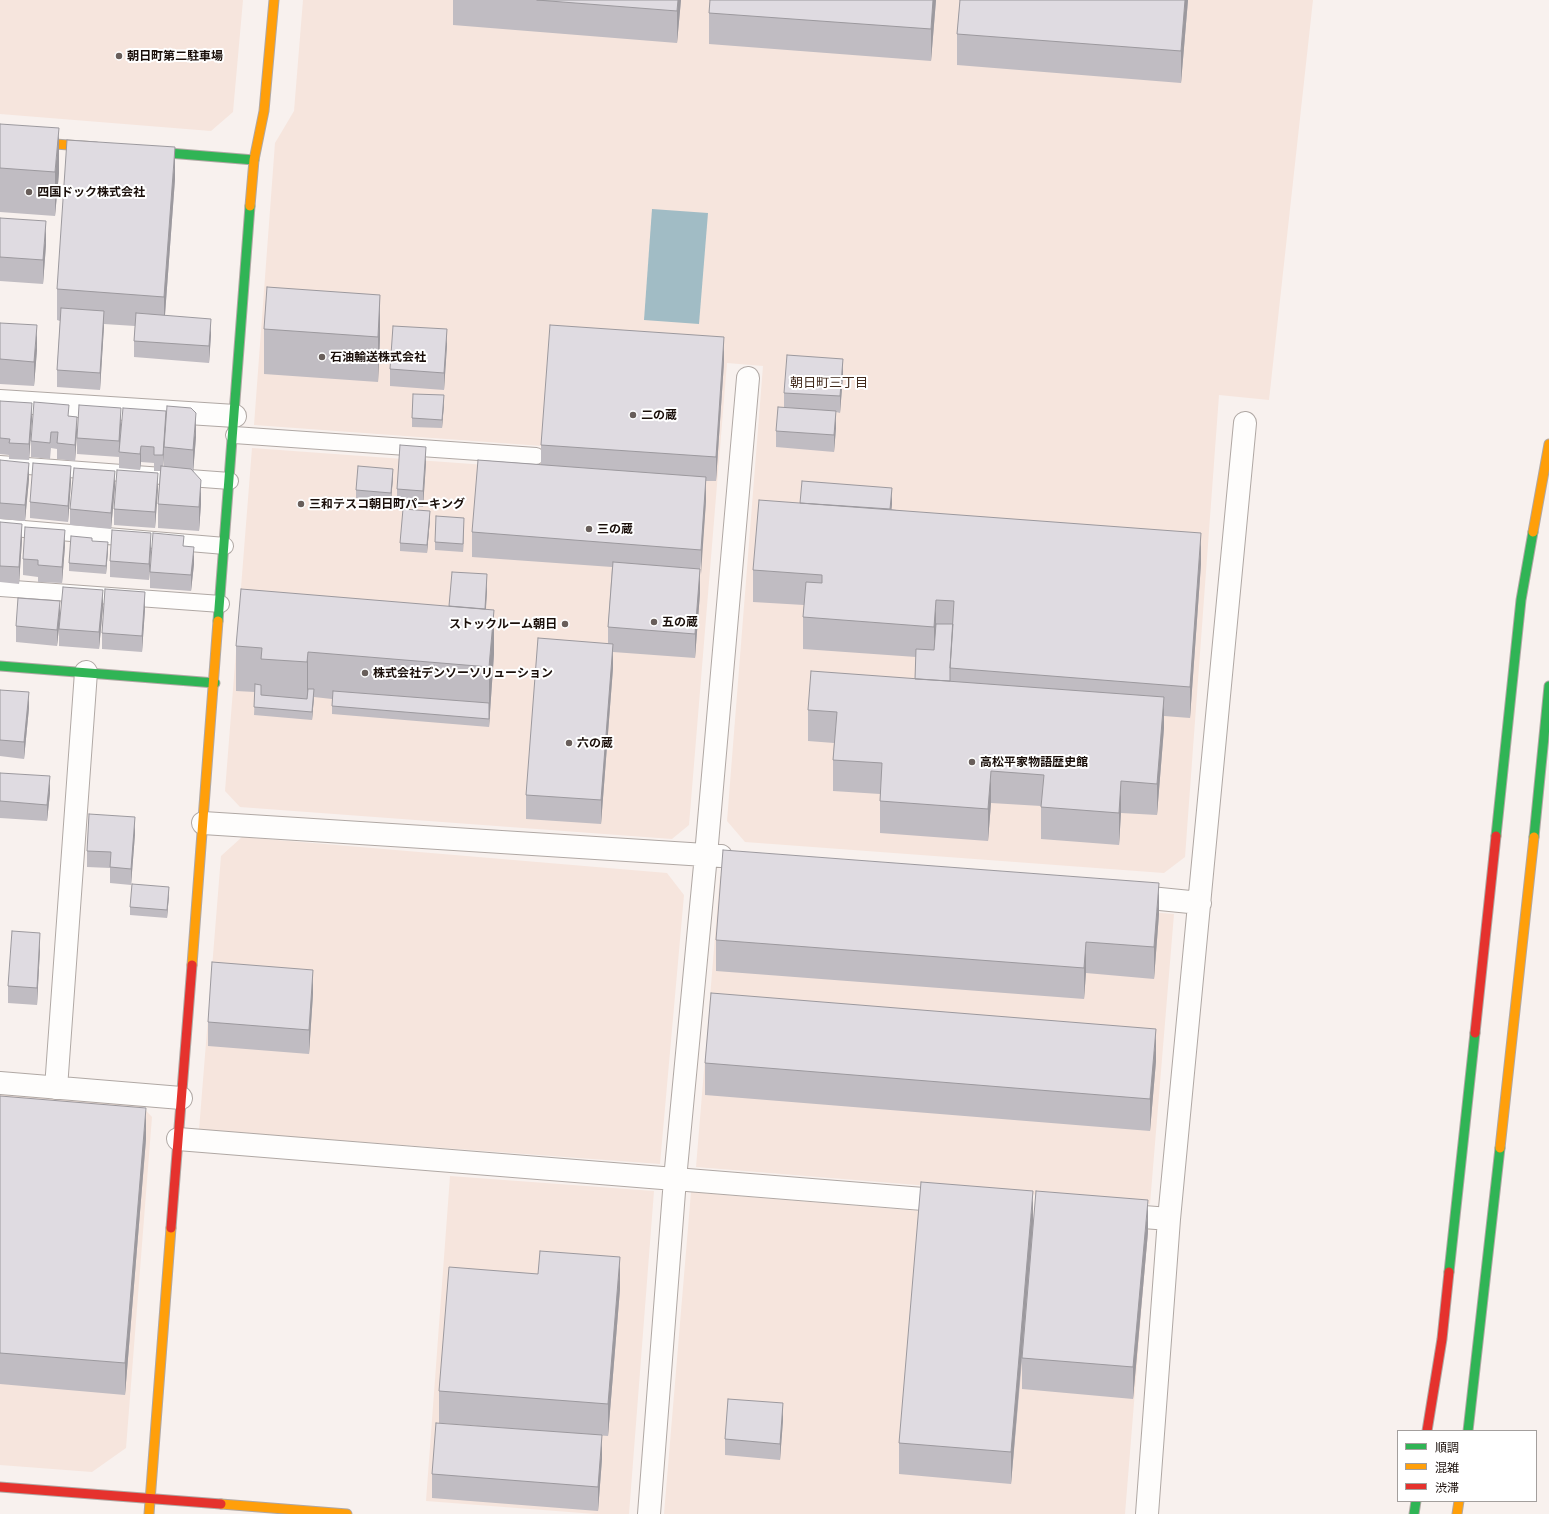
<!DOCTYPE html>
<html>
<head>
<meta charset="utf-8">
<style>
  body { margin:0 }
  #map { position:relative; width:1549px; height:1514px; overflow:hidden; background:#f8f1ee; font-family:Barlow,"Noto Sans JP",sans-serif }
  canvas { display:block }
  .legend { position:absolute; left:1397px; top:1430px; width:140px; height:72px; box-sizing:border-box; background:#fff; border:1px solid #a39f9d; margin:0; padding:5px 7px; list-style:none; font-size:12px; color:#1a0f0a }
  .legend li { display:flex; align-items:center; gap:8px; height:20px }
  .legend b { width:20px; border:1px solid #a39f9d }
</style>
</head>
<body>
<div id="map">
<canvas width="1549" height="1514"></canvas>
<ul class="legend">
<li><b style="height:5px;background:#30b455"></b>順調</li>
<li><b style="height:5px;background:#ff9f0a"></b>混雑</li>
<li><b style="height:5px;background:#e5322d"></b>渋滞</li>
</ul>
</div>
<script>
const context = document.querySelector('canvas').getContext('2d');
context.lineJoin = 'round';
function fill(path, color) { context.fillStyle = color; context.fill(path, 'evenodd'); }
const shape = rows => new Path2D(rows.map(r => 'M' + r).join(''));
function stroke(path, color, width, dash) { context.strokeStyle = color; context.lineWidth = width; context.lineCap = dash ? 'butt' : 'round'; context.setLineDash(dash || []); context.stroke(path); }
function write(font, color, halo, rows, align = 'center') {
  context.font = font + ' Barlow,"Noto Sans JP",sans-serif'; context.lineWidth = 4; context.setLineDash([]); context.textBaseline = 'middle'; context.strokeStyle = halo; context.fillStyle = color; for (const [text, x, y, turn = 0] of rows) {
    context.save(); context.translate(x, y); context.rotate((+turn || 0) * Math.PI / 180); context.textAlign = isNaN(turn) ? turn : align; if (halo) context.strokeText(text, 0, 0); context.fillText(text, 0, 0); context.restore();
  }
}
fill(shape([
  [0,0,243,0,233,112,211,131,0,114],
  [303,0,1313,0,1269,400,1219,395,1185,857,1164,873,745,842,727,821,763,366,727,363,689,825,672,839,240,807,225,791,252,448,541,469,542,446,254,425,275,143,294,111],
  [242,837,667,873,684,895,660,1164,199,1130,221,856],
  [720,876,1174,914,1150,1204,696,1167],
  [0,1089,136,1100,152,1117,126,1448,92,1472,0,1465],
  [450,1176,654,1191,629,1514,595,1514,426,1501],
  [691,1192,1148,1230,1125,1514,664,1514]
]), '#f6e5dd');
fill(shape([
  [652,209,708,213,699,324,644,320]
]), '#a1bcc5');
const lane = shape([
  [234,435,536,456],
  [0,464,230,481],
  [0,527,225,546],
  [0,588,221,604]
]);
const street = shape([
  [0,401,235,416],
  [203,823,721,856],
  [1130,896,1200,903],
  [0,1083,181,1098],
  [56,1088,86,672],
  [178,1139,948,1201],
  [1118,1215,1169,1219],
  [649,1514,675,1179,706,855,748,378],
  [1147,1514,1169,1219,1245,423]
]);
const fast = shape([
  [144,151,254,160],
  [218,621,250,206],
  [0,666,215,683],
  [1496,836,1521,600,1533,532],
  [1534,837,1549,686],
  [1449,1272,1475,1033],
  [1468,1431,1500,1148],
  [1414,1514,1416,1501]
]);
const slow = shape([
  [0,140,96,147],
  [250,206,254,160,264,111,274,0],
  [1533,532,1549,444],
  [192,965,218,621],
  [1500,1148,1534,837],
  [221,1504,347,1514],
  [149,1514,171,1228],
  [1457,1514,1459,1501]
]);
const jam = shape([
  [1475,1033,1496,836],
  [171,1228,192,965],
  [1427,1431,1442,1339,1449,1272],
  [0,1487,221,1504]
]);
stroke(lane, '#b0a8a4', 18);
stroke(street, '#b0a8a4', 24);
stroke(fast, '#b0a8a4', 11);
stroke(slow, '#b0a8a4', 11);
stroke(jam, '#b0a8a4', 11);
stroke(lane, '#fefdfc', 16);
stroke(street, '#fefdfc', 22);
stroke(fast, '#30b455', 9);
stroke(slow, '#ff9f0a', 9);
stroke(jam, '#e5322d', 9);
fill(shape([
  [453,0,681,0,677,43,453,25],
  [710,0,936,0,931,61,709,44,709,13],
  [960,0,1188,0,1181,83,957,65,957,34],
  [0,124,59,173,55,216,0,212],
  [175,179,165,315,211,335,209,363,134,357,134,341,135,326,104,324,100,390,57,387,57,370,60,321,57,320,57,289],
  [0,218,46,245,43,284,0,281],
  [380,295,380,339,378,382,264,374,264,329],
  [0,323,37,350,34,386,0,384],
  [447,345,444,390,390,386,390,369],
  [724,362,716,481,706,481,706,501,700,574,700,593,695,658,613,652,613,668,601,824,526,819,526,795,608,643,608,627,612,567,472,557,472,532,541,465,541,445],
  [843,376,840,413,836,412,836,428,834,452,776,447,776,431,784,408,784,393],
  [0,401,32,419,29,460,9,459,9,455,0,454],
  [444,404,442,428,412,427,412,418],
  [69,416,77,433,75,461,57,459,57,449,51,448,50,459,31,457,31,441],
  [166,421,196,437,193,471,201,504,199,531,158,528,158,504,160,471,154,471,154,463,141,462,140,470,119,468,119,452],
  [164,455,164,467,163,467],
  [121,425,119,457,77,454,77,438],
  [0,460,29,479,25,521,0,519],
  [426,463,423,507,397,505,397,489],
  [393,477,391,501,356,498,356,490],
  [71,482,68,522,30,518,30,502],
  [115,487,111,529,70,525,70,509],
  [158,489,155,528,114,525,114,509],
  [800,503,892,504,891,509,1201,564,1190,718,1164,716,1164,728,1157,815,1121,813,1119,845,1041,839,1041,806,991,803,988,841,880,833,880,794,833,791,833,760,834,743,808,741,808,710,915,679,916,657,803,649,803,617,804,605,753,602,753,570],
  [430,519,427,553,400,551,400,543],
  [0,522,22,540,19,584,0,582],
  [464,526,463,552,435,550,435,542],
  [92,541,108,551,106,574,69,571,69,563],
  [65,546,62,583,38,582,38,577,23,575,23,559],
  [184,546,194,564,191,591,150,588,150,572],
  [151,550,149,580,110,577,110,561],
  [487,591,486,609,494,654,489,727,332,714,332,699,314,697,312,720,254,715,255,692,236,691,236,646,449,606],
  [103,607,99,649,59,646,59,629],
  [145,609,142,652,102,649,102,633],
  [60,618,57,646,16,642,16,626],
  [0,690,29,708,24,759,0,756],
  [0,773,50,793,47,821,0,818],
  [135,834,131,885,110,883,110,868,87,867,87,851],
  [169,895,167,918,130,915,130,907],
  [1159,914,1154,979,1086,973,1084,999,716,971,716,940],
  [40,949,37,1005,8,1003,8,986],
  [313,994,309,1054,208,1046,208,1022],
  [1156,1061,1150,1131,705,1095,705,1063],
  [0,1096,146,1139,125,1395,0,1384],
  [1033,1223,1148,1232,1133,1399,1022,1389,1022,1361,1011,1484,899,1474,899,1443],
  [620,1289,608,1436,439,1423,439,1391],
  [783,1420,780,1460,725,1455,725,1439],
  [602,1459,598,1511,432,1498,432,1474]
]), '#c0bcc2');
fill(shape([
  [678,0,681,0,677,43,677,11],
  [933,0,936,0,931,61,931,29],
  [1185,0,1188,0,1181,83,1181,51],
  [59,128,59,173,55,216,55,172],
  [175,147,175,179,164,328,164,297],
  [46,221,46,245,43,284,43,260],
  [380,295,380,339,378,382,378,337],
  [104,311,104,327,100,390,100,373],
  [211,319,211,335,209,363,209,346],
  [37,325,37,350,34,386,34,362],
  [447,329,447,345,444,390,444,373],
  [724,337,724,362,716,481,716,457],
  [843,359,843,376,840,413,840,396],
  [444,395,444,404,442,428,442,420],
  [32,403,32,419,29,460,29,444],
  [121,408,121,425,119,457,119,441],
  [166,411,166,428,164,447,163,471,163,455],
  [836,411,836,428,834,452,834,435],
  [196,413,196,437,193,474,193,450],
  [77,417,77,433,75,461,75,445],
  [141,446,141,462,140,470,140,454],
  [426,447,426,463,423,507,423,491],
  [29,463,29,479,25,521,25,505],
  [71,466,71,482,68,522,68,506],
  [393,469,393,477,391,501,391,493],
  [115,471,115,487,111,529,111,513],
  [158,473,158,489,155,528,155,512],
  [706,477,706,501,701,574,701,550],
  [201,480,201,504,199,531,199,507],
  [892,488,892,504,889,540,889,524],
  [430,511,430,519,427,553,427,545],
  [464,518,464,526,463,552,463,544],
  [22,524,22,540,19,584,19,567],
  [65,530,65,546,62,583,62,567],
  [151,533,151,550,149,580,149,564],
  [1201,533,1201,564,1190,718,1190,687],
  [108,542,108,551,106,574,106,566],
  [194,547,194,564,191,591,191,575],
  [700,569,700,593,695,658,695,634],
  [487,574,487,591,484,635,484,618],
  [103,590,103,607,99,649,99,632],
  [145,592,145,609,142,652,142,636],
  [936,600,936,632,934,658,934,627],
  [60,601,60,618,57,646,57,630],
  [494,610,494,654,489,727,489,667],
  [613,644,613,668,601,824,601,800],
  [308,652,308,697,307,707,307,662],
  [314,689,314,697,312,720,312,712],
  [29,692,29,708,24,759,24,742],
  [1164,697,1164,728,1157,815,1157,784],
  [991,771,991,803,988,841,988,809],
  [50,776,50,793,47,821,47,805],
  [1121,781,1121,813,1119,845,1119,813],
  [135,817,135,834,131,885,131,869],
  [1159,883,1159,914,1154,979,1154,947],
  [169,887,169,895,167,918,167,910],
  [40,933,40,949,37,1005,37,988],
  [1086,942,1086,973,1084,999,1084,968],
  [313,970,313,994,309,1054,309,1030],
  [1156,1029,1156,1061,1150,1131,1150,1099],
  [146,1108,146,1139,125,1395,125,1363],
  [1033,1191,1033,1223,1011,1484,1011,1452],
  [1148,1200,1148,1232,1133,1399,1133,1367],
  [620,1257,620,1289,608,1436,608,1404],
  [783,1403,783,1420,780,1460,780,1444],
  [602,1435,602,1459,598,1511,598,1487]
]), '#9c999e');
const building = shape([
  [537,0,678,0,677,11,537,0],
  [710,0,933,0,931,29,709,13,710,0],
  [960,0,1185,0,1181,51,957,34,960,0],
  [0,124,59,128,55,172,0,168,0,124],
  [67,140,175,147,164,297,57,289,67,140],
  [0,218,46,221,43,260,0,257,0,218],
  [267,287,380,295,378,337,264,329,267,287],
  [61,308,104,311,100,373,57,370,61,308],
  [136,313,211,319,209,346,134,341,136,313],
  [0,323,37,325,34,362,0,359,0,323],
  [550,325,724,337,716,457,541,445,550,325],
  [393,326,447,329,444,373,390,369,393,326],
  [787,355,843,359,840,396,784,393,787,355],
  [413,394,444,395,442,420,412,418,413,394],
  [0,401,32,403,29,444,9,443,10,439,0,438,0,401],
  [34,402,69,405,68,416,77,417,75,445,57,443,58,432,51,432,50,443,31,441,34,402],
  [79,405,121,408,119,441,77,438,79,405],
  [167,406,191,408,196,413,193,450,164,447,167,406],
  [778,407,836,411,834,435,776,431,778,407],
  [123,408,166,411,163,455,154,455,154,447,141,446,140,454,119,452,123,408],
  [400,445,426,447,423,491,397,489,400,445],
  [0,460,29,463,25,505,0,503,0,460],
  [478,460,706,477,701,550,472,532,478,460],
  [33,463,71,466,68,506,30,502,33,463],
  [161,466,191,469,201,480,199,507,158,504,161,466],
  [358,466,393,469,391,493,356,490,358,466],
  [74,468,115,471,111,513,70,509,74,468],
  [117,470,158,473,155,512,114,509,117,470],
  [802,481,892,488,890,509,800,503,802,481],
  [759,500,1201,533,1190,687,950,668,954,601,936,600,934,627,803,617,806,582,822,583,822,575,753,570,759,500],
  [403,509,430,511,427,545,400,543,403,509],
  [436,516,464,518,463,544,435,542,436,516],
  [0,522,22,524,19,567,0,566,0,522],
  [25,527,65,530,62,567,38,565,38,560,23,559,25,527],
  [112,530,151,533,149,564,110,561,112,530],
  [153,533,184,536,183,546,194,547,191,575,150,572,153,533],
  [71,536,92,538,92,541,108,542,106,566,69,563,71,536],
  [613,562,700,569,695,634,608,627,613,562],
  [452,572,487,574,485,609,449,606,452,572],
  [63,587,103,590,99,632,59,629,63,587],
  [105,589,145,592,142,636,102,633,105,589],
  [241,589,494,610,489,667,308,652,307,662,261,659,262,648,236,646,241,589],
  [18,598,60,601,57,630,16,626,18,598],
  [936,624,953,624,950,668,950,681,915,679,916,649,934,650,936,624],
  [538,638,613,644,601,800,526,795,538,638],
  [811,671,1164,697,1157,784,1121,781,1119,813,1041,807,1044,775,991,771,988,809,880,801,882,763,833,760,837,712,808,710,811,671],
  [255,684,261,685,261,695,307,699,308,689,314,689,312,712,254,707,255,684],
  [0,690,29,692,24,742,0,740,0,690],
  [333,691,489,703,489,719,332,706,333,691],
  [0,773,50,776,47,805,0,801,0,773],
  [89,814,135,817,131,869,110,867,111,852,87,851,89,814],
  [723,850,1159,883,1154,947,1086,942,1084,968,716,940,723,850],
  [132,884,169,887,167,910,130,907,132,884],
  [12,931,40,933,37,988,8,986,12,931],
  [212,962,313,970,309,1030,208,1022,212,962],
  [711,993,1156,1029,1150,1099,705,1063,711,993],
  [0,1096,146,1108,125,1363,0,1353,0,1096],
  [921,1182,1033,1191,1011,1452,899,1443,921,1182],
  [1036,1191,1148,1200,1133,1367,1022,1358,1036,1191],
  [540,1251,620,1257,608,1404,439,1391,449,1267,538,1274,540,1251],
  [728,1399,783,1403,780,1444,725,1439,728,1399],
  [436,1423,602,1435,598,1487,432,1474,436,1423]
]);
fill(building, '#dfdbe1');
stroke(building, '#9c999e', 1);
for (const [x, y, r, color] of [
  [119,56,4,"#685e5a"],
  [29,192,4,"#685e5a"],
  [322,357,4,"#685e5a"],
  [633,415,4,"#685e5a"],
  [301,504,4,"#685e5a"],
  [589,529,4,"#685e5a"],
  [654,622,4,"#685e5a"],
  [565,624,4,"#685e5a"],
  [365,673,4,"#685e5a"],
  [569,743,4,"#685e5a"],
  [972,762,4,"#685e5a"]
]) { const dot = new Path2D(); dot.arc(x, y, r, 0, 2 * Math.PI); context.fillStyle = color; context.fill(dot); stroke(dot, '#fff', 1.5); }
write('bold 12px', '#1a0f0a', '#fff', [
  ["朝日町第二駐車場",127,56],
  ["四国ドック株式会社",37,192],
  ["石油輸送株式会社",330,357],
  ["二の蔵",641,415],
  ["三和テスコ朝日町パーキング",309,504],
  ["三の蔵",597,529],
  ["五の蔵",662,622],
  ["ストックルーム朝日",557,624,"right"],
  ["株式会社デンソーソリューション",373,673],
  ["六の蔵",577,743],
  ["高松平家物語歴史館",980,762]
], 'left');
write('13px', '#422a1c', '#fff', [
  ["朝日町三丁目",829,383]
]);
</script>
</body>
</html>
